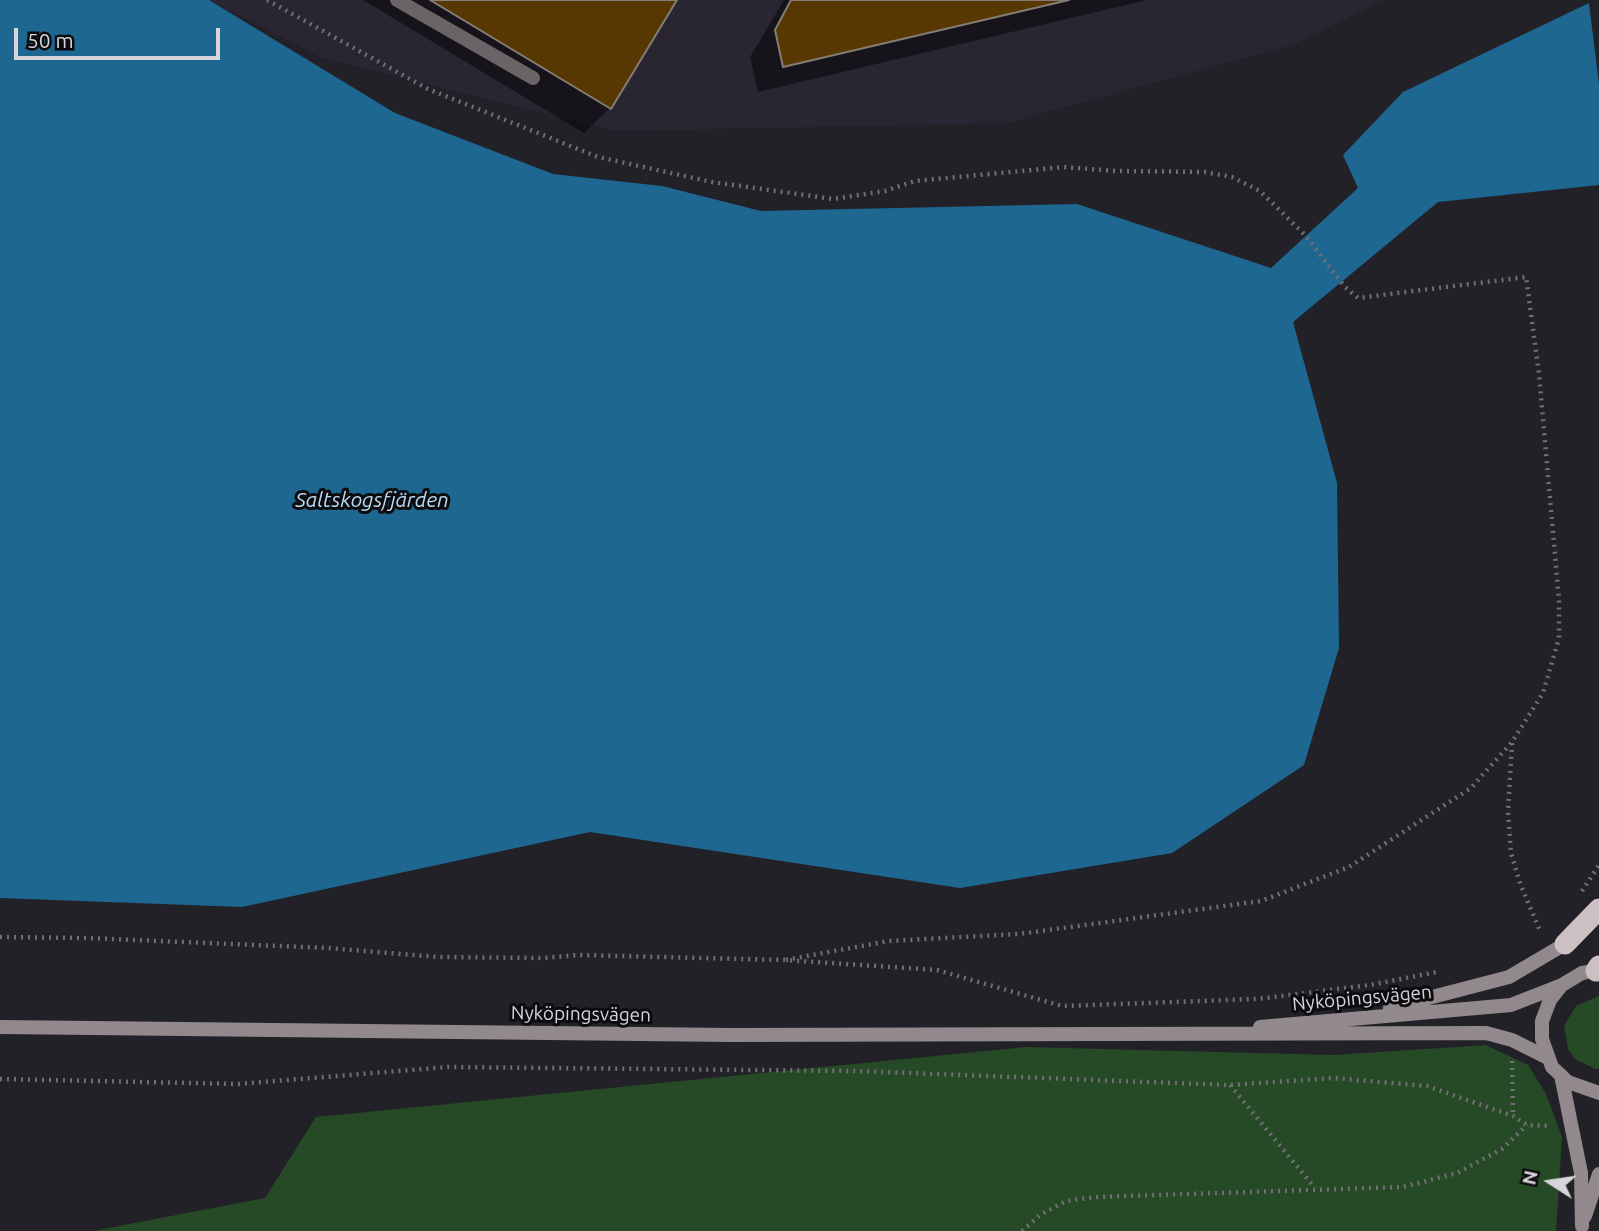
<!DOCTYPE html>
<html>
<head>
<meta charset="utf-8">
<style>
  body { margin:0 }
  #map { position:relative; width:1599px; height:1231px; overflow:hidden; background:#232128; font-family:Ubuntu,sans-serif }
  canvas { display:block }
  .north { position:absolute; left:1515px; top:1147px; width:70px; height:70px; -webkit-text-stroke:5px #0c0b0e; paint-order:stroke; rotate:282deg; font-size:19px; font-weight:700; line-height:28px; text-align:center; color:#d7d5da }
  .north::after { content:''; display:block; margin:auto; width:24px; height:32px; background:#d7d5da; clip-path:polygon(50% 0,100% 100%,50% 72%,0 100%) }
  .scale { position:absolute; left:14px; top:28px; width:206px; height:32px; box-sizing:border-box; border:4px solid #d7d5da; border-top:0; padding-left:9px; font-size:21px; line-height:24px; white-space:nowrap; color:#d7d5da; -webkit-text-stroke:5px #0c0b0e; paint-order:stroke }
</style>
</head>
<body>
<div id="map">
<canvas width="1599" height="1231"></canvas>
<div class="north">N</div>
<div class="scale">50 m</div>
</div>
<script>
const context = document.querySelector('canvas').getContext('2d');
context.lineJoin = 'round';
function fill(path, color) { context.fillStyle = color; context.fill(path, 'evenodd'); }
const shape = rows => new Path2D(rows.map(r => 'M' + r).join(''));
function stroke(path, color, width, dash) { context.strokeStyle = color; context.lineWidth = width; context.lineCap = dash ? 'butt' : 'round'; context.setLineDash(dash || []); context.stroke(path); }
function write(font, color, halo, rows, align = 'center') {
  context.font = font + ' Ubuntu,sans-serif'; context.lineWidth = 6; context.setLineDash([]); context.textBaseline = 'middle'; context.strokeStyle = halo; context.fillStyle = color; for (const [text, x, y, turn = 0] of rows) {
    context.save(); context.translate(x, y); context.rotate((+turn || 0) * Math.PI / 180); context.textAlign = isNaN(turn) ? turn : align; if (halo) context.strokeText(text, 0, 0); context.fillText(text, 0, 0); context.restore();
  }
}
fill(shape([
  [209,0,1384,0,1292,45,1007,123,615,131,320,57]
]), '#2a2532');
fill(shape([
  [1599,996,1599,1069,1595,1069,1575,1059,1568,1049,1564,1026,1576,1006],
  [1486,1045,1528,1065,1546,1094,1562,1137,1556,1231,93,1231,265,1198,316,1117,1026,1047,1333,1055]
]), '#264926');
fill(shape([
  [0,0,209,0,395,113,553,174,662,186,761,211,1077,204,1271,268,1358,188,1343,155,1403,92,1589,3,1599,84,1599,185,1438,202,1293,322,1337,483,1339,648,1304,765,1172,853,960,888,590,832,242,907,0,898]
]), '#1d6791');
fill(shape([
  [363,0,675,0,610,108,584,133],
  [784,0,1147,0,758,92,750,57]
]), '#0007');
const building = shape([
  [430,0,677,0,611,109,430,0],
  [791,0,1069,0,783,67,775,30,791,0]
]);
fill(building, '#583802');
stroke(building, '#837d75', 2);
stroke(shape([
  [267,0,428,89,598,157,712,182,833,199,885,191,915,181,1064,167,1116,171,1205,172,1232,177,1260,191,1305,235,1345,287,1358,298,1526,277,1539,374,1559,600,1559,638,1543,693,1512,742,1471,788,1349,867,1261,901,1019,934,889,941,785,960],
  [1512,743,1508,811,1511,853,1521,886,1541,933],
  [1582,891,1599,865],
  [0,937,86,938,328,948,438,957,544,958,579,955,785,960,937,970,1062,1006,1257,999,1370,985,1437,972],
  [1512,1061,1513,1116],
  [0,1079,238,1084,448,1067,855,1071,1229,1085,1333,1078,1427,1086,1513,1116,1527,1125,1551,1126],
  [1230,1085,1315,1188],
  [1022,1231,1040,1215,1066,1201,1096,1197,1403,1187,1457,1173,1502,1149,1527,1125]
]), '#716f75', 4.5, [2, 5]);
stroke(shape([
  [397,0,533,78]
]), '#696465', 14);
stroke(shape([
  [1599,970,1582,973,1562,985,1550,1000,1542,1021,1542,1039,1552,1067,1568,1082,1599,1093],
  [1390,1008,1509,977,1565,944],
  [0,1027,731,1035,1486,1033,1512,1040,1548,1058],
  [1260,1027,1511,1005,1562,985],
  [1561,1075,1581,1173,1582,1226],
  [1585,1216,1599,1174]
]), '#91898b', 14);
stroke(shape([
  [1565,944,1599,909],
  [1596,971,1599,966]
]), '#ccc0c2', 21);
write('19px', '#d7d5da', '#0c0b0e', [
  ["Nyköpingsvägen",1362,998,-5],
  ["Nyköpingsvägen",581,1014,1]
]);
write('italic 21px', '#b9dcf5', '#0c0b0e', [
  ["Saltskogsfjärden",372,500]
]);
</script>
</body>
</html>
